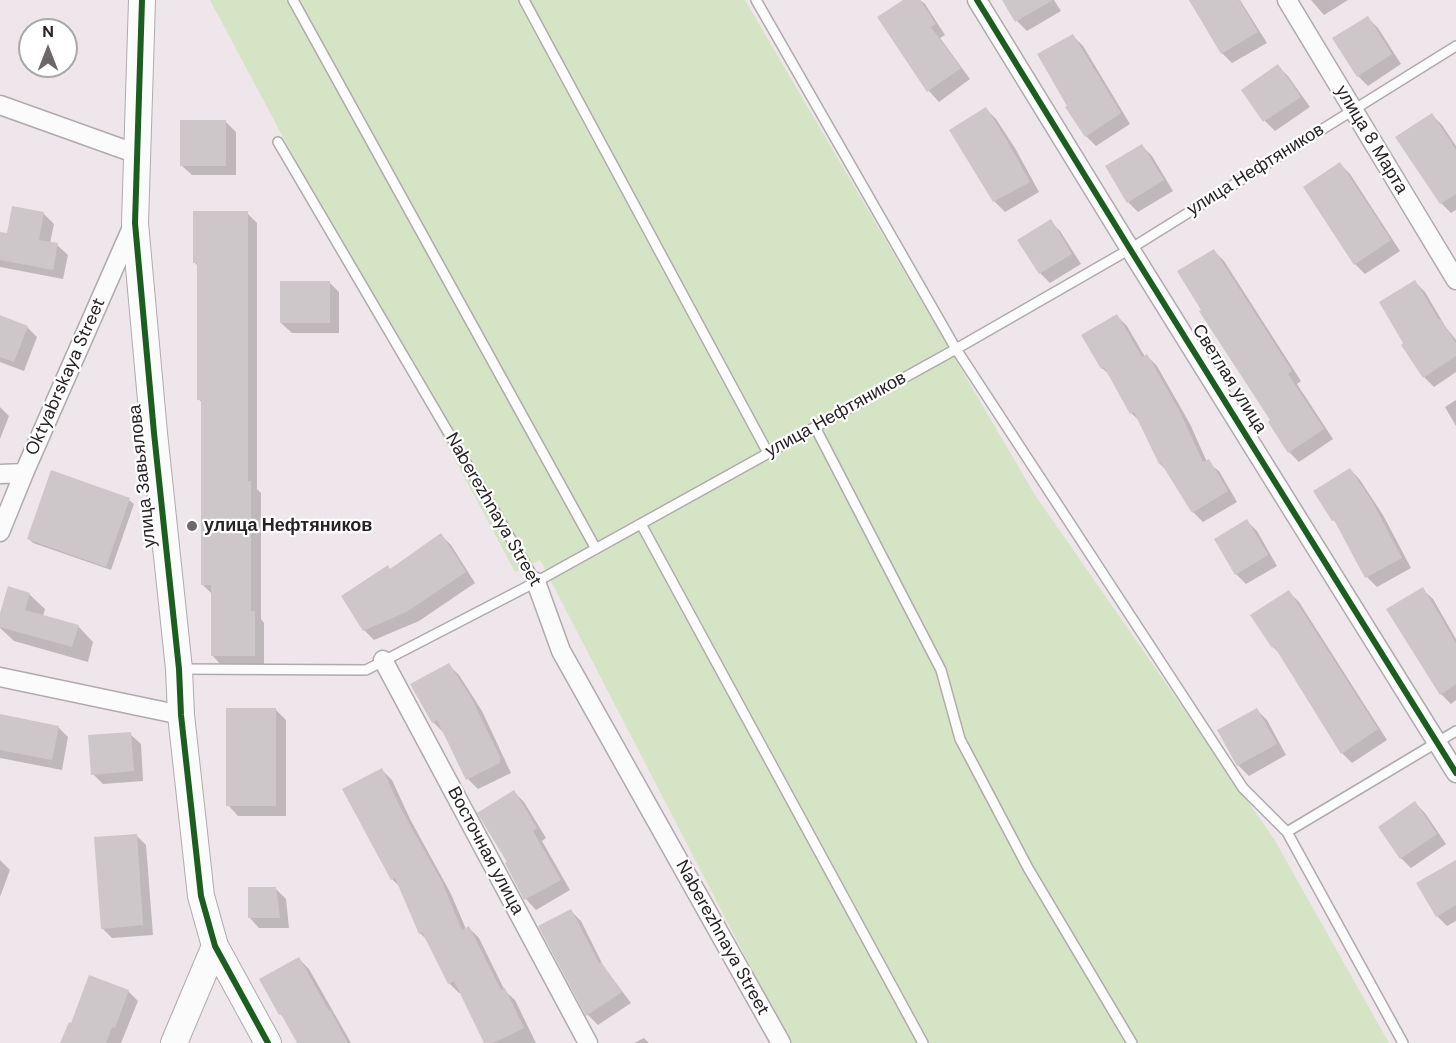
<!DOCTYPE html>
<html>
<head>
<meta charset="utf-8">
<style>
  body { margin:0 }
  #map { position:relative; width:1456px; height:1043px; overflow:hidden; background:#eee6ea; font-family:"DM Sans",sans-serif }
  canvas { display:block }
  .north { position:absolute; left:18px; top:18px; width:60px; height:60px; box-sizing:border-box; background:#fff; border:2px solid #a9a7a8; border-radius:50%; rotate:0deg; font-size:16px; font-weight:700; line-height:24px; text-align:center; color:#282225 }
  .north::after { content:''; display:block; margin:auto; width:21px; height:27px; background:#6d676a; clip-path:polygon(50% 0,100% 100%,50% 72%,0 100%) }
</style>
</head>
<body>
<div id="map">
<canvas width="1456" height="1043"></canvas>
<div class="north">N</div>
</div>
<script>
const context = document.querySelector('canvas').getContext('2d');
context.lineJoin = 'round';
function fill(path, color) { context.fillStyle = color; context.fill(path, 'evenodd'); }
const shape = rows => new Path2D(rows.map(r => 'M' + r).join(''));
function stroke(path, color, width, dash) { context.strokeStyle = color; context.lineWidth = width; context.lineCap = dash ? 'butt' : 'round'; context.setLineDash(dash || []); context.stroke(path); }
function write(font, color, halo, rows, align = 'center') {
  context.font = font + ' "DM Sans",sans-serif'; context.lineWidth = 4.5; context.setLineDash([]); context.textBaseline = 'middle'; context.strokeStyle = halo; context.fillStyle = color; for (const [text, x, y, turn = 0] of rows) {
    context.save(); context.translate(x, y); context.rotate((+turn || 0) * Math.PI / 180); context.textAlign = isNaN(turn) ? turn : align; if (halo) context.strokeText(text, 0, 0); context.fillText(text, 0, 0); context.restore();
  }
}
fill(shape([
  [210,0,745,0,1035,495,1274,839,1389,1043,790,1043,540,560,515,572]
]), '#d5e4c4');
fill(shape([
  [906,0,920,0,925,4,945,35,940,38,970,79,939,102,929,91,879,18],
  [1003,0,1054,0,1061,11,1027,31,1017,21],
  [1189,0,1240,0,1267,43,1232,63,1222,53],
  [1311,0,1348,0,1324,15],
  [1368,18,1378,28,1401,64,1368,86,1358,76],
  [1072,35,1083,46,1130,124,1096,146,1086,136],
  [1278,66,1288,76,1310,107,1275,131,1265,121],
  [986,109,996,119,1015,148,1039,192,1005,212,994,201,951,130],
  [1432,115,1442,125,1456,146,1456,210,1451,213,1441,203],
  [226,122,236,132,236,175,192,175,181,165],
  [1142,146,1152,156,1173,191,1138,212,1128,202],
  [1340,164,1350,174,1400,251,1365,274,1355,264],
  [247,213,257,223,257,489,261,493,261,619,264,623,264,666,222,666,212,655,212,594,203,585,203,403,198,399,198,266,195,263],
  [44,214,54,224,50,243,57,245,68,255,63,279,0,267,0,234,8,235],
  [1050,221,1060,231,1081,264,1050,283,1040,273],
  [1214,251,1224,261,1301,381,1297,384,1333,439,1299,462,1289,452,1272,421],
  [329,282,339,292,339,333,292,333,281,323],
  [1415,282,1425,292,1445,326,1456,340,1456,372,1434,387,1424,377],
  [1117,316,1127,326,1145,357,1147,356,1157,366,1190,424,1207,462,1219,471,1237,502,1203,522,1193,512,1168,472,1160,464,1141,422,1131,413,1112,377,1102,368],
  [0,317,27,327,37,337,24,371,0,362],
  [1456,400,1456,426,1445,407],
  [0,407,9,416,0,439],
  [1350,469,1360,480,1383,515,1411,568,1377,587,1367,577,1339,525,1333,520],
  [129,500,134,504,111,570,33,543,28,538],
  [1247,521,1257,531,1277,566,1246,584,1236,574],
  [441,535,451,545,475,583,419,621,374,640,364,630,391,570],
  [1422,589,1433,599,1456,639,1456,700,1451,704,1441,694],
  [1289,592,1299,602,1387,740,1352,763,1342,753,1282,656,1273,647],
  [29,594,45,609,43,616,78,626,93,642,88,662,14,641,0,628,0,619],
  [449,665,459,675,482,711,511,773,478,789,468,779,443,732,433,722],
  [276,710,286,720,286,816,238,816,228,805],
  [1257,710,1267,720,1286,755,1249,776,1238,765,1219,731],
  [0,716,58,727,68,737,62,770,0,758],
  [130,734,141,744,143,781,103,784,93,774],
  [382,770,392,780,410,819,451,894,466,929,469,928,479,938,505,991,515,1000,536,1043,486,1043,461,993,459,993,449,983,428,941,420,933,401,888,392,879],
  [514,792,524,802,546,838,542,841,570,890,536,910,526,899,507,864,509,863],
  [1415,803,1425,813,1446,844,1411,868,1401,858],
  [136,835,146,845,153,935,112,938,102,928],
  [0,860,10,870,0,897],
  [1456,869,1456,921,1447,926,1437,916],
  [276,889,286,899,289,928,259,928,249,917],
  [571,911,581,921,604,967,631,1003,598,1025,588,1015,540,927],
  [299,959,309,969,351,1043,298,1043,287,1021,280,1014],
  [128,991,138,1001,121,1043,62,1043,72,1025],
  [644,1038,649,1043,634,1043]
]), '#0003');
fill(shape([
  [903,0,920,0,936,24,931,27,961,68,927,92,877,17],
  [1002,0,1053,0,1015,22],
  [1189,0,1239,0,1258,32,1221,54],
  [1368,16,1392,54,1357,77,1332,38],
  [1073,34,1121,113,1085,137,1065,107,1067,106,1037,54],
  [1278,64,1301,97,1263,122,1241,90],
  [986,107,1005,137,1030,182,993,202,949,130],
  [1432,113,1456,150,1456,194,1440,204,1395,137],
  [180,120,226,120,226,166,180,166],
  [1142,144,1164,180,1127,203,1105,166],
  [1340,162,1391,240,1354,265,1303,187],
  [12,206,44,212,39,240,58,243,53,270,0,260,0,232,7,233],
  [193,211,248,211,248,481,251,481,251,611,255,611,255,656,211,656,211,585,201,585,201,400,197,400,197,263,193,263],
  [1051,219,1072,254,1039,274,1017,240],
  [1214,249,1292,371,1288,374,1324,429,1288,453,1268,422,1270,420,1199,311,1201,310,1177,271],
  [1415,280,1439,320,1440,319,1456,343,1456,356,1423,378,1401,345,1403,343,1379,302],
  [280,281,330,281,330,323,280,323],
  [1117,314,1142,357,1147,354,1180,412,1203,462,1209,459,1228,491,1192,513,1161,463,1159,464,1134,412,1130,414,1104,367,1101,369,1081,335],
  [0,315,28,326,14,362,0,357],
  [1350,468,1373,503,1402,558,1365,578,1334,520,1332,521,1313,491],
  [51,470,130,498,106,567,27,539],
  [1247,519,1268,555,1235,575,1214,539],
  [441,533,466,572,408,611,363,631,341,596,388,565,390,569],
  [8,586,30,593,25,610,79,625,72,647,0,627,0,613],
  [1423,587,1456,643,1456,684,1440,695,1386,609],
  [1289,590,1378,729,1341,754,1274,646,1272,648,1250,615],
  [449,663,472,699,500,757,500,763,466,780,437,720,432,723,410,684],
  [226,708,276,708,276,806,226,806],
  [1257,708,1277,744,1237,766,1217,730],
  [0,714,59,726,52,760,0,750],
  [131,732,134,771,91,775,88,735],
  [382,768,400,807,442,882,462,930,469,926,501,990,505,988,524,1028,493,1043,484,1043,454,981,448,984,422,932,419,934,395,878,391,880,342,789],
  [514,790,537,828,533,831,561,880,524,900,505,863,507,862,477,813],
  [1415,801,1437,834,1400,859,1378,827],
  [137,834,143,925,101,929,94,837],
  [1456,860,1456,905,1436,917,1416,883],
  [248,887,276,887,280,918,248,918],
  [571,909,599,963,601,962,622,992,586,1016,538,926],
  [299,957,329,1011,330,1010,348,1043,297,1043,281,1014,279,1015,259,979],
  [89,975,129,990,115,1028,112,1027,106,1043,60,1043,69,1022,71,1023]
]), '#cdc7ca');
const lane = shape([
  [293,0,596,549],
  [524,0,768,453],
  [756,0,956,349,1243,788,1287,832,1403,1043],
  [278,142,536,582],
  [815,427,941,670,960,739,1028,868,1132,1043],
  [641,524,923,1043],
  [181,669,366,670,536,582,956,349,1130,249,1456,46],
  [1287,832,1456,731]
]);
const street = shape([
  [977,0,1130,249,1456,773],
  [1287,0,1456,280],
  [0,105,137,154],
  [0,474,24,473],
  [0,532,24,473,133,225],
  [536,582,561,651,781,1043],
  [383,660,588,1043],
  [0,677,181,715]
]);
const secondary = shape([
  [142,0,135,223,154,433,179,669,181,715,201,896,215,946,268,1043],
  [174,1043,215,946]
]);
stroke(lane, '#b0aaad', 12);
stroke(street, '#b0aaad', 21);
stroke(secondary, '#b0aaad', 28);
stroke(lane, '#fcfbfc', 9);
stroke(street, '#fcfbfc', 18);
stroke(secondary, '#fcfbfc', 26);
stroke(shape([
  [142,0,135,223,154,433,179,669,181,715,201,896,215,946,268,1043],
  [977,0,1130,249,1456,773]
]), '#1b5e20', 6);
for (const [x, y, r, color] of [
  [192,526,6,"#6d676a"]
]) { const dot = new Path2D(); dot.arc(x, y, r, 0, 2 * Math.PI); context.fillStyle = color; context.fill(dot); stroke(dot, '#fff', 2); }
write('18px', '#282225', '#fff', [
  ["улица 8 Марта",1371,140,59],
  ["улица Нефтяников",1256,170,-32],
  ["Oktyabrskaya Street",66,377,-66],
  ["Светлая улица",1229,379,58],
  ["улица Нефтяников",836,415,-29],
  ["улица Завьялова",143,476,-96],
  ["Naberezhnaya Street",493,510,60],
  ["Восточная улица",485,851,62],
  ["Naberezhnaya Street",722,938,61]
]);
write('bold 18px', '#282225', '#fff', [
  ["улица Нефтяников",204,526]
], 'left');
</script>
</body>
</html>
